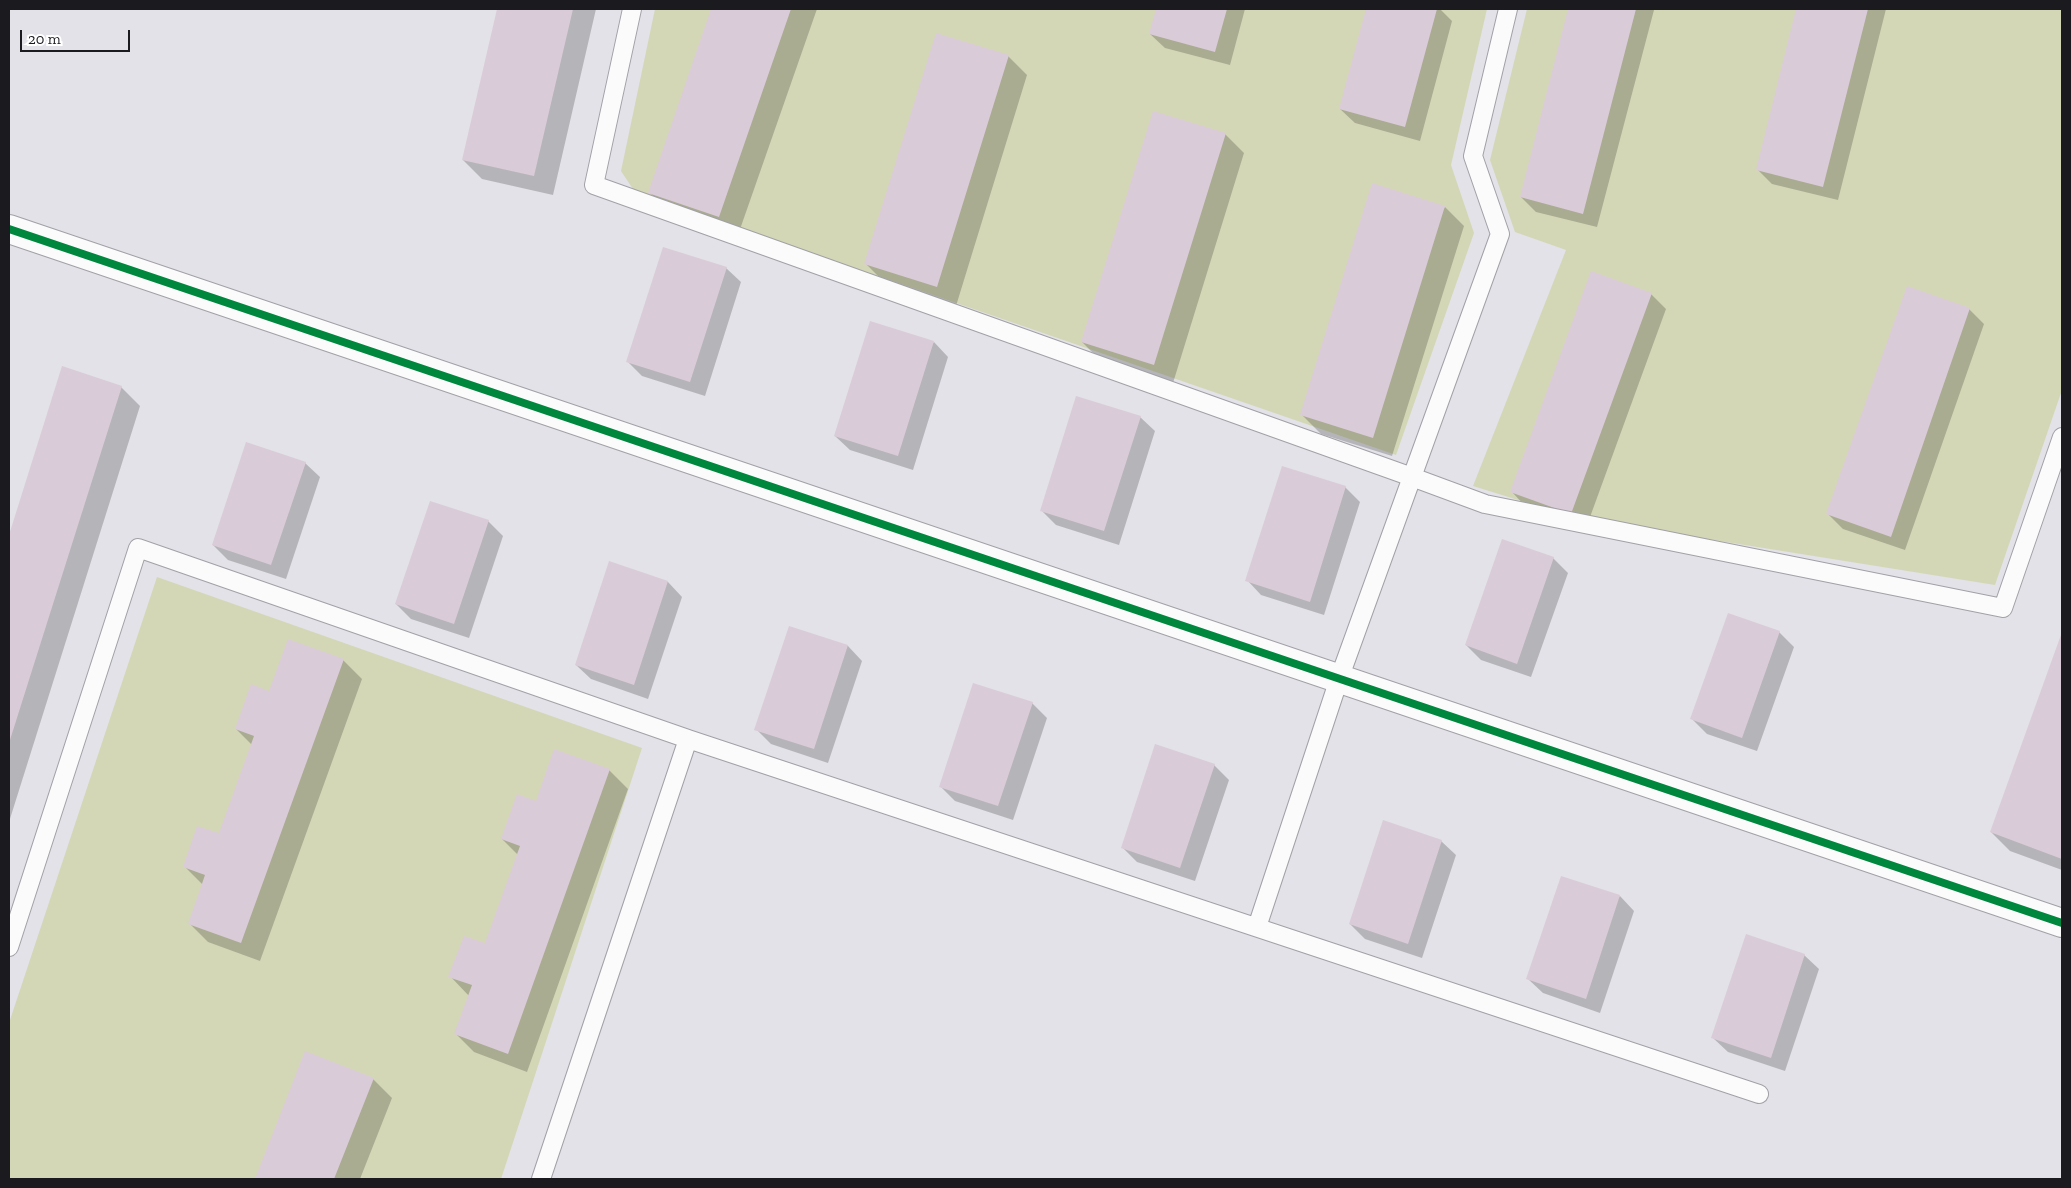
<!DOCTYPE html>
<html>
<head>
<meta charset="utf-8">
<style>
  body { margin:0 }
  #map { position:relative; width:2071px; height:1188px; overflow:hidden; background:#e2e2e8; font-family:"Zilla Slab",serif }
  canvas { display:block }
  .frame { position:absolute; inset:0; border:10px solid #1b1b1f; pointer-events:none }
  .scale { position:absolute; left:20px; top:30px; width:110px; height:22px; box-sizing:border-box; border:2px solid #1b1b1f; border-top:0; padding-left:6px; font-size:15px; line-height:18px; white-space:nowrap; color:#1b1b1f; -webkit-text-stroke:4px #fff; paint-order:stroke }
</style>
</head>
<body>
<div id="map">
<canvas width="2071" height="1188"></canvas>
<div class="frame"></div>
<div class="scale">20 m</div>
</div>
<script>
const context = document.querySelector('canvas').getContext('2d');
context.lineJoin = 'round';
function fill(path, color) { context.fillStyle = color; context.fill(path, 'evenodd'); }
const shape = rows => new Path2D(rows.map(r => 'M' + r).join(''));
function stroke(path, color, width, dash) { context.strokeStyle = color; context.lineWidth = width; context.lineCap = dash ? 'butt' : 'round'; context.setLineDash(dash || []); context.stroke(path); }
fill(shape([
  [655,9,1487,9,1451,165,1474,233,1396,455,635,192,621,171],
  [1527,9,2062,9,2062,390,1995,585,1576,518,1473,486,1566,250,1515,232,1490,160],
  [157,577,642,748,501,1179,9,1179,9,1023]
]), '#d4d7b6');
fill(shape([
  [498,9,596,9,553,195,482,179,463,160],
  [713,9,817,9,738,235,668,211,649,192],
  [1157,9,1245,9,1230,65,1165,48,1150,34],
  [1367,9,1440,9,1452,21,1420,141,1355,123,1340,109],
  [1569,9,1654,10,1597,227,1536,212,1521,197],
  [1797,9,1886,9,1838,200,1772,184,1757,169],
  [1008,56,1027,75,956,306,885,283,866,264],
  [1225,134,1244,153,1173,383,1101,361,1082,342],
  [1445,207,1464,226,1392,456,1321,434,1302,415],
  [726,268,741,282,705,396,642,376,628,362],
  [1651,294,1666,309,1586,528,1526,507,1512,492],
  [1969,309,1984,324,1905,550,1843,529,1828,514],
  [934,342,948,357,913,470,850,450,835,436],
  [63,368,121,387,140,406,9,822,9,539],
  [1140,417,1155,431,1119,545,1056,525,1042,511],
  [305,463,320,477,286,579,228,560,213,545],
  [1345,487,1360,502,1324,615,1261,595,1247,580],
  [488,521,503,536,469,638,411,619,396,604],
  [1553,558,1568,573,1531,677,1481,660,1466,645],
  [610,563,668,582,682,597,648,699,591,679,576,665],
  [790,627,848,646,862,661,828,763,771,744,756,729],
  [1779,632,1794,647,1757,751,1707,734,1692,719],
  [2062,635,2062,870,2010,851,1991,832],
  [343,660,362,679,260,961,208,942,189,923,203,885,184,866,220,835,252,745,236,729,270,693],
  [1032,703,1047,718,1013,820,955,801,940,786],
  [1214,765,1229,780,1195,881,1137,862,1122,847],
  [609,770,628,789,527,1072,474,1052,455,1033,469,996,450,976,486,945,518,855,502,839,536,803],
  [1441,841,1456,855,1422,958,1365,939,1350,924],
  [1620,896,1634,911,1600,1013,1543,993,1528,979],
  [1804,955,1819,969,1785,1071,1728,1052,1713,1038],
  [306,1052,373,1079,392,1098,360,1179,256,1179]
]), '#0003');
fill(shape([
  [497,9,573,9,534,176,462,160],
  [711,9,791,9,719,217,648,193],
  [1156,9,1227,9,1215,52,1149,34],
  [1366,9,1437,9,1405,127,1339,109],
  [1568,9,1636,9,1583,214,1520,197],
  [1796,9,1868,9,1823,187,1756,170],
  [936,33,1009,55,937,287,864,264],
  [1153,111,1226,133,1154,365,1081,342],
  [1372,183,1445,206,1373,438,1300,415],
  [663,247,727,267,690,382,626,362],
  [1591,271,1652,293,1571,514,1510,492],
  [1907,286,1970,308,1891,537,1826,514],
  [870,321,934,341,898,456,834,436],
  [62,366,122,386,9,743,9,535],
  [1076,396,1141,416,1104,531,1040,511],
  [246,442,306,462,271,565,212,545],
  [1282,466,1346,486,1310,602,1245,581],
  [430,501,489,520,454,624,395,604],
  [1502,539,1554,557,1517,664,1465,645],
  [609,561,668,581,634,685,575,665],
  [1728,613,1780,631,1742,738,1690,719],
  [789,626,848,645,814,749,754,730],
  [2062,632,2062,859,1990,832],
  [288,639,344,659,241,943,188,924,205,875,183,867,197,826,219,833,254,736,235,729,251,684,269,691],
  [973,683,1033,702,998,806,939,787],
  [1155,744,1215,764,1180,868,1121,848],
  [554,749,610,769,508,1054,454,1034,472,985,448,977,464,936,485,943,520,846,501,839,517,794,536,801],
  [1383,820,1442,840,1408,944,1349,924],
  [1561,876,1620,895,1586,999,1526,979],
  [1746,934,1805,954,1771,1058,1711,1038],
  [305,1051,374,1078,334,1179,255,1179]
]), '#dacbd8');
const lane = shape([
  [632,9,594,185,1412,477,1500,234,1473,156,1508,9],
  [688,739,1759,1094],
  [1257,927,1339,679,1412,477,1485,504,2003,608,2062,437],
  [9,947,138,548,688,739,541,1179]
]);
const street = shape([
  [9,229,2062,923]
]);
stroke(lane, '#a1a1a6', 20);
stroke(street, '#a1a1a6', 30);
stroke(lane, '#fbfbfc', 18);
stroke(street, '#fbfbfc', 28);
stroke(shape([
  [9,229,2062,923]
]), '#00873e', 8);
</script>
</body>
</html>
